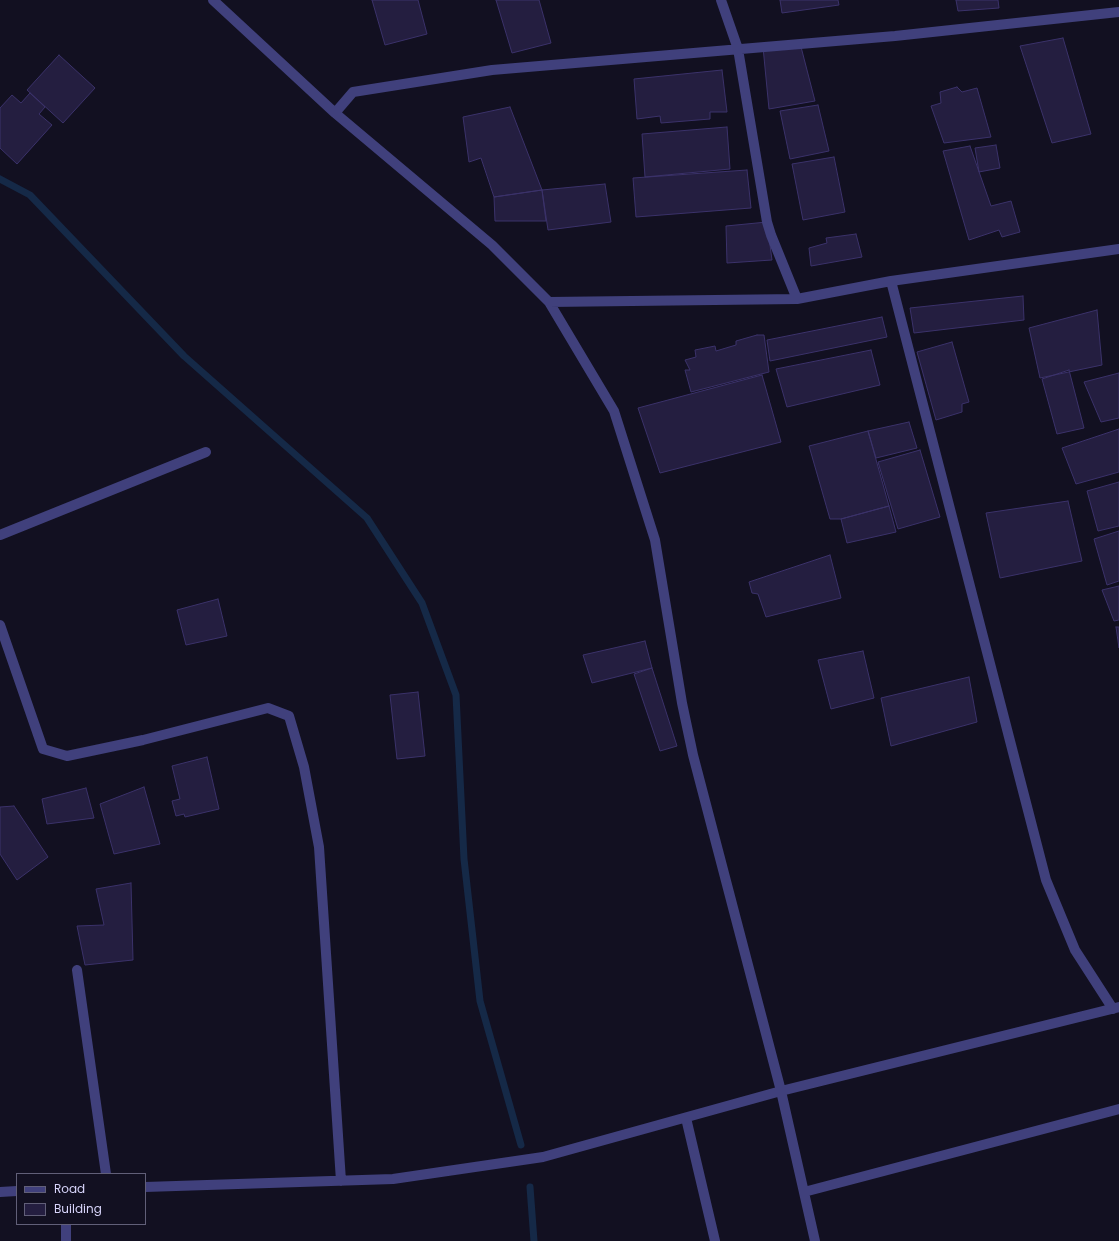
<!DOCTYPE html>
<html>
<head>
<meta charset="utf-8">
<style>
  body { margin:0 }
  #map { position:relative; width:1119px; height:1241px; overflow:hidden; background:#121021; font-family:Poppins,sans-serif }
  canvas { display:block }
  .legend { position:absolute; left:16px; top:1173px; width:130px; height:52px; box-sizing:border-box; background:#121021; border:1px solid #615f78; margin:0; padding:5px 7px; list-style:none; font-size:12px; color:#d8d5fb }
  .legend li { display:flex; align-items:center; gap:8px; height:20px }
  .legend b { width:20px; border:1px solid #615f78 }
</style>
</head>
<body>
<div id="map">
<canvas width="1119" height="1241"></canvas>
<ul class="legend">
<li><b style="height:5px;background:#40407c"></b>Road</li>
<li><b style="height:11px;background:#241e40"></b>Building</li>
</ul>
</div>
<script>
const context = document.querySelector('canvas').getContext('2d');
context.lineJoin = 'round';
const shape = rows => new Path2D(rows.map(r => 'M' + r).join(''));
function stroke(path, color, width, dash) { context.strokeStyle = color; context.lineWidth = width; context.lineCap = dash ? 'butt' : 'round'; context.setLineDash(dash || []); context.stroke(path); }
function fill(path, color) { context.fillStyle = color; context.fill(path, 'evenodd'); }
stroke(shape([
  [0,179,30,195,184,356,367,518,422,603,456,695,464,859,480,1001,521,1145],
  [530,1187,534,1241]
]), '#152947', 7);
const building = shape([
  [372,0,418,0,427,34,385,45,372,0],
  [496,0,539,0,551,43,512,53,496,0],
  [780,0,838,0,839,5,782,13,780,0],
  [956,0,998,0,999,8,958,11,956,0],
  [1063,38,1091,134,1052,143,1020,46,1063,38],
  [800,43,815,101,769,109,763,47,800,43],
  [59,55,95,88,63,123,27,90,59,55],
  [722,70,727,112,710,112,710,119,661,123,660,116,637,119,634,79,722,70],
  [957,87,962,92,977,88,991,137,944,143,931,106,941,103,940,92,957,87],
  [30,93,45,107,39,114,52,125,17,164,0,148,0,108,12,95,21,103,30,93],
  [818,105,829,151,790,159,780,111,818,105],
  [510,107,542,190,494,197,481,158,469,162,463,117,510,107],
  [727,127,730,169,645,177,642,134,727,127],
  [996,145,1000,168,979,172,975,148,996,145],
  [970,146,991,206,1011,201,1020,232,1002,237,999,230,969,240,943,151,970,146],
  [834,157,845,212,803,220,792,164,834,157],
  [747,170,751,208,636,217,633,178,747,170],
  [605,184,611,222,548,230,542,190,605,184],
  [542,190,546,221,495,221,494,197,542,190],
  [767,222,772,260,727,263,726,226,767,222],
  [856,234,862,257,811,266,809,248,827,243,826,238,856,234],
  [1023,296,1024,320,914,333,910,308,1023,296],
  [1097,310,1102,365,1040,378,1029,328,1097,310],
  [882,317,887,337,770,361,767,340,882,317],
  [757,335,764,335,769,372,691,392,685,370,690,370,685,360,696,357,695,350,715,346,716,351,736,345,736,341,757,335],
  [952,342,969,402,962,404,962,412,936,420,917,352,952,342],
  [871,350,880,385,787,407,776,369,871,350],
  [1069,370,1084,428,1057,434,1042,379,1069,370],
  [1119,373,1119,418,1101,422,1084,382,1119,373],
  [762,375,781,442,660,473,638,408,762,375],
  [909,422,917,448,876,458,868,431,909,422],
  [1119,429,1119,472,1076,484,1062,448,1119,429],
  [868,431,889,506,841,519,830,519,809,446,868,431],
  [920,450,940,517,898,529,878,462,920,450],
  [1119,482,1119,526,1098,531,1087,491,1119,482],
  [1068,501,1082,561,1000,578,986,513,1068,501],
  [889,506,896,532,847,543,841,519,889,506],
  [1119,531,1119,581,1107,585,1094,539,1119,531],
  [830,555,841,598,766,617,758,594,752,593,749,582,830,555],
  [1119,586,1119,620,1114,621,1102,590,1119,586],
  [218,599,227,636,186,645,177,610,218,599],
  [1116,627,1119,627,1119,648,1116,627],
  [645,641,652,668,592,683,583,655,645,641],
  [863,651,874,698,831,709,818,660,863,651],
  [652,668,677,746,660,751,634,674,652,668],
  [969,677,977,722,891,746,881,698,969,677],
  [418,692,425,756,397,759,390,695,418,692],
  [207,757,219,809,185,817,184,814,176,816,172,801,180,799,172,766,207,757],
  [144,787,160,844,114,854,100,804,144,787],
  [86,788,94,818,47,824,42,799,86,788],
  [14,806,48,857,17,880,0,854,0,807,14,806],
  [131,883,133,960,85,965,77,926,104,925,96,889,131,883]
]);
fill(building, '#241e40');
stroke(building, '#3b326a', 1);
stroke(shape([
  [213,0,335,113,492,245,549,302,614,411,655,540,682,703,693,755,781,1091,815,1241],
  [721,0,738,49,767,222,771,235,797,299],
  [335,113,353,92,492,70,895,36,1119,12],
  [891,281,1046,880,1075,950,1113,1009],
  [549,302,797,299,891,281,1119,249],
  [0,535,206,452],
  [0,625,43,749,67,756,143,740,268,708,289,716,304,767,319,847,341,1181],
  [77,970,106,1174],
  [686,1118,715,1241],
  [145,1187,393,1179,543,1157,781,1091,1119,1007],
  [0,1192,17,1191],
  [804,1192,1119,1109],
  [66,1241,66,1224]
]), '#40407c', 10);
</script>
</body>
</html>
